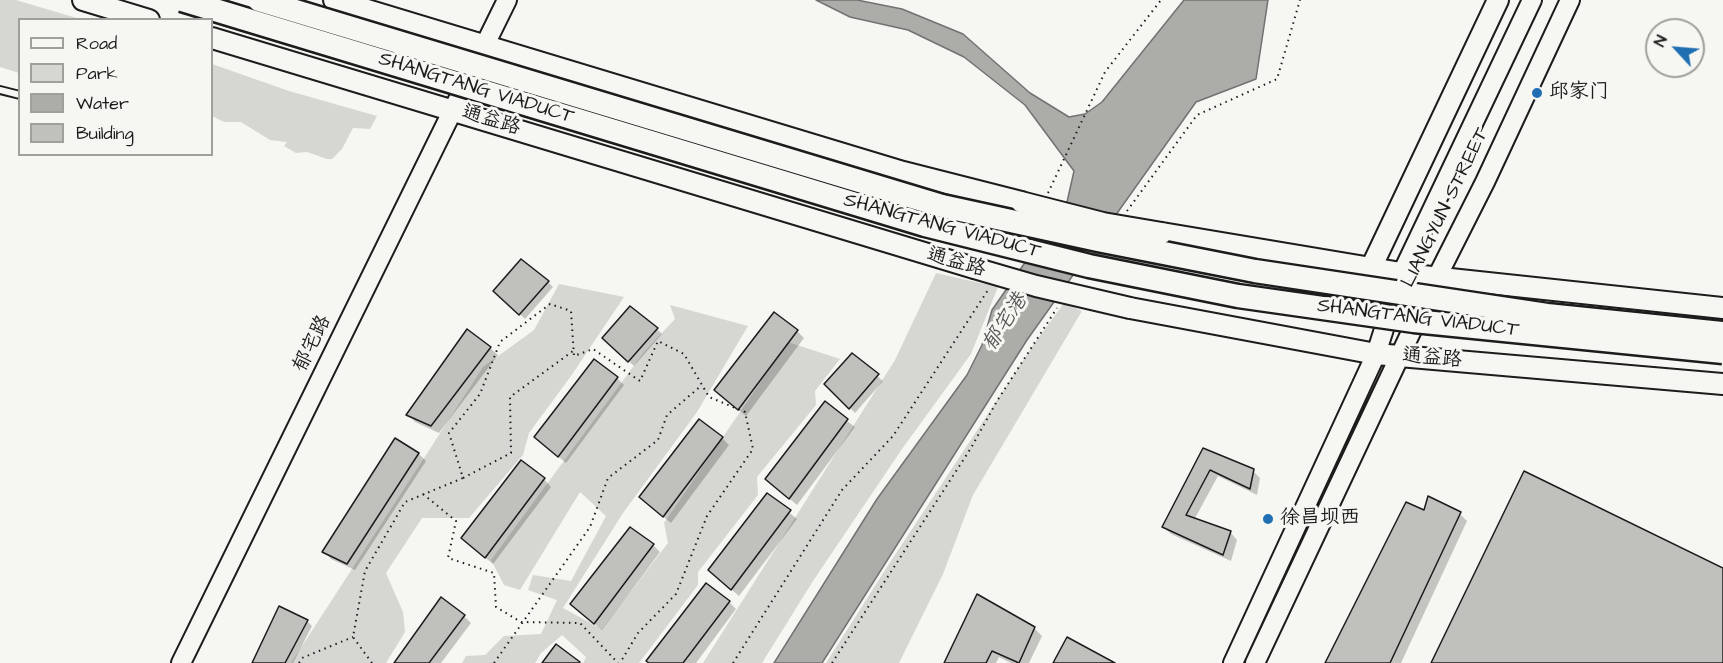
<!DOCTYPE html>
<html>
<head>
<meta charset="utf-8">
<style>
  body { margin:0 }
  #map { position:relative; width:1723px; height:663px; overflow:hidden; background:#f6f6f2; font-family:"Architects Daughter",sans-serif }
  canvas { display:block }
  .legend { position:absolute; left:18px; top:18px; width:195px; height:138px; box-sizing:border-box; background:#f6f6f2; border:2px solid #9f9f9c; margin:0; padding:8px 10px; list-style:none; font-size:18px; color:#1c1c1c }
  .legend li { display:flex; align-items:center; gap:12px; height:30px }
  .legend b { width:30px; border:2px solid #9f9f9c }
  .north { position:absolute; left:1645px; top:18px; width:60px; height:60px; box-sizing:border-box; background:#f6f6f2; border:2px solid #9f9f9c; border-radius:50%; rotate:296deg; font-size:16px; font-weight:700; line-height:24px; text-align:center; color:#1c1c1c }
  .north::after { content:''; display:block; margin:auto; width:21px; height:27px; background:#1f6fb2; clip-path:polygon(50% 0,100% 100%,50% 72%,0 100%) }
</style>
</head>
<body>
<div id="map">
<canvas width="1723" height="663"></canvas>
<ul class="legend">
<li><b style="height:8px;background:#f6f6f2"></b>Road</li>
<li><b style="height:16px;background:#d6d6d2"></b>Park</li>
<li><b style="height:16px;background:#acaca9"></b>Water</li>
<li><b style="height:16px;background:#c0c0bd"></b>Building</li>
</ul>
<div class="north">N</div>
</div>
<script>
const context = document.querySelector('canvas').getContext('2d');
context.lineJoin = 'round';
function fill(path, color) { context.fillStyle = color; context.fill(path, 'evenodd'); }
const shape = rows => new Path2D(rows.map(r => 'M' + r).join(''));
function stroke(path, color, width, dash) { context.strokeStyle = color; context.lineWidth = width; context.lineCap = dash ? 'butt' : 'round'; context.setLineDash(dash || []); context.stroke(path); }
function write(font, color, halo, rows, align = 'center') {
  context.font = font + ' "Architects Daughter","LXGW WenKai TC",sans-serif'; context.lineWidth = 6; context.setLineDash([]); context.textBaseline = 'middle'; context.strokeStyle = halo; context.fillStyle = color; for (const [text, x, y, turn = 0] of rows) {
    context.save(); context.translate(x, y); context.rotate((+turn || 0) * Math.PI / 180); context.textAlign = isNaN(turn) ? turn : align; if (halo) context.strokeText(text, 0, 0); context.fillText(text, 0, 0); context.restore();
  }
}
fill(shape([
  [0,0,16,0,80,19,20,20,19,73,0,67],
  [212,64,289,91,377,116,370,129,353,128,342,149,332,159,327,159,307,152,296,153,284,146,287,142,270,140,241,122,224,122,212,116],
  [936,273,998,287,971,354,902,449,813,581,762,663,703,663,895,360],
  [559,284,624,297,571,376,529,433,523,455,469,518,422,518,386,573,403,612,405,632,386,663,291,663,483,367,534,330],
  [1064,303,1082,311,973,495,943,574,899,663,826,663,887,567,1034,344],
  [670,305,748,326,697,412,623,513,563,608,602,629,668,543,664,523,788,342,840,359,815,391,816,405,757,477,758,495,698,572,698,585,639,663,583,663,586,657,562,635,541,653,535,663,462,663,466,656,485,655,504,636,541,634,557,600,528,590,533,575,571,581,606,516,580,492,520,590,504,585,491,560,644,352,675,319]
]), '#d6d6d2');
const water = shape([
  [816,0,857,0,902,9,963,34,1030,93,1069,117,1085,114,1102,102,1184,0,1268,0,1256,79,1196,102,1027,340,822,663,774,663,877,499,967,375,982,345,992,310,1067,202,1074,171,1025,105,964,57,908,30,850,17,816,0]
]);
fill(water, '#acaca9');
stroke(water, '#727271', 1.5);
fill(shape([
  [548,282,553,287,525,319,495,291],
  [657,329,662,334,634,366,604,338],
  [797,331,804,338,746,416,723,397],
  [490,348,498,355,439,433,415,422,408,414],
  [852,355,883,381,855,413,826,384],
  [617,378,624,385,566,463,543,444],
  [825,404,855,427,797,505,774,486],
  [722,438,729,445,671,523,648,504],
  [1204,450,1253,471,1260,478,1257,495,1218,476,1194,520,1230,532,1237,540,1231,561,1171,534,1164,527],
  [419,454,426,461,355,570,331,559,324,551],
  [544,479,551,487,493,564,470,545],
  [768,495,797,519,739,596,717,577],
  [1425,512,1460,514,1467,521,1401,663,1326,663],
  [653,545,660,552,602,630,579,611],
  [729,602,736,609,696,663,650,663],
  [464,616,471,623,441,663,396,663],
  [307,621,312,626,293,663,254,663],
  [1034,628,1042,636,1029,663,1011,663,999,657,996,663,946,663]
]), '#0003');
const building = shape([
  [521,259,549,281,519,315,493,291,521,259],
  [630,306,658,328,628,362,602,338,630,306],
  [774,312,798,330,738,410,714,390,774,312],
  [467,329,491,347,431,426,406,415,467,329],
  [852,353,879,374,849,409,824,384,852,353],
  [594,359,618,377,558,457,534,437,594,359],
  [825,401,848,419,789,499,765,479,825,401],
  [699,419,723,437,663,517,639,497,699,419],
  [395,438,419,453,347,564,322,552,395,438],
  [1203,448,1254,469,1250,489,1210,470,1186,515,1231,531,1223,555,1162,527,1203,448],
  [521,460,545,478,485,558,461,538,521,460],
  [1524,471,1723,568,1723,663,1431,663,1524,471],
  [767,493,791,510,731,590,708,570,767,493],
  [1428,496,1461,512,1390,663,1325,663,1406,502,1424,510,1428,496],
  [630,527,654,544,594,624,570,604,630,527],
  [706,583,730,601,683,663,649,663,646,661,706,583],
  [977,594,1035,627,1019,663,992,651,986,663,944,663,977,594],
  [441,597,465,615,429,663,394,663,441,597],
  [279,606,308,620,285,663,252,663,279,606],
  [1067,637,1115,663,1053,663,1067,637],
  [556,644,580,662,579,663,542,663,556,644]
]);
fill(building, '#c0c0bd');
stroke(building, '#1c1c1c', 1.5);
const lane = shape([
  [0,90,20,95]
]);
const secondary = shape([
  [181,663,507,0],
  [1233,663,1376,354,1402,273,1532,0],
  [1255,663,1437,277,1485,182,1570,0]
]);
const primary = shape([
  [83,0,149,20],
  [334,0,903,172,1021,202],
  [212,38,974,268],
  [1162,233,1413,275,1723,308],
  [1371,268,1498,0],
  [1130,308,1376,354,1723,384]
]);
stroke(lane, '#1c1c1c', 10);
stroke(secondary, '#1c1c1c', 22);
stroke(primary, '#1c1c1c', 24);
stroke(shape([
  [1048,193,1105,72,1161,0],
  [1127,211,1197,115,1277,79,1300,0],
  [463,478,511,453,510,397,573,351],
  [423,494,456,521,448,558,494,573,496,607,521,622,580,623,618,663],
  [299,663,302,658,353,637],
  [372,663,353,637,365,571,405,502,463,478,449,433,480,394,500,342,550,304,571,311,574,356,593,349,640,381,658,341,684,354,709,397,745,412,753,449,707,516,676,594,638,633,620,663],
  [494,663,590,527,608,478,658,440,667,415,702,385],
  [733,663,842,490,893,436,988,290],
  [832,663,971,448,997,401,1057,308]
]), '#1c1c1c', 2, [1.5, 4.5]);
stroke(lane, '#f6f6f2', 6);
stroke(secondary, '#f6f6f2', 18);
stroke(primary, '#f6f6f2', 20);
const primaryBridge = shape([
  [1021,202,1103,223,1162,233],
  [974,268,1036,286,1130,308]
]);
const highwayBridge = shape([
  [182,0,925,225,1089,266,1238,296,1414,321,1723,352],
  [259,0,942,206,1098,240,1255,271,1547,315,1723,333]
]);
stroke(primaryBridge, '#1c1c1c', 24, []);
stroke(highwayBridge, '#1c1c1c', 27, []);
stroke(primaryBridge, '#f6f6f2', 20);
stroke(highwayBridge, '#f6f6f2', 22);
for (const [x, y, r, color] of [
  [1537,93,6,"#1f6fb2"],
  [1268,519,6,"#1f6fb2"]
]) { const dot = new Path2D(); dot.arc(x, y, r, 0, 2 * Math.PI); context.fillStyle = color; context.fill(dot); stroke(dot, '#f6f6f2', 2); }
write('20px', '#1c1c1c', '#f6f6f2', [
  ["SHANGTANG VIADUCT",476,89,17],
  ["通益路",491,121,17],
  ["LIANGYUN STREET",1446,208,-64],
  ["SHANGTANG VIADUCT",942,227,15],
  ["通益路",956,263,16],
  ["SHANGTANG VIADUCT",1418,319,7],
  ["郁宅路",313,344,-64],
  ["通益路",1432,359,5]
]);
write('20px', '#1c1c1c', '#f6f6f2', [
  ["邱家门",1549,93],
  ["徐昌坝西",1280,519]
], 'left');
write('italic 21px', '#565654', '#f6f6f2', [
  ["郁宅港",1006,323,-57]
]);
</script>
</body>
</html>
